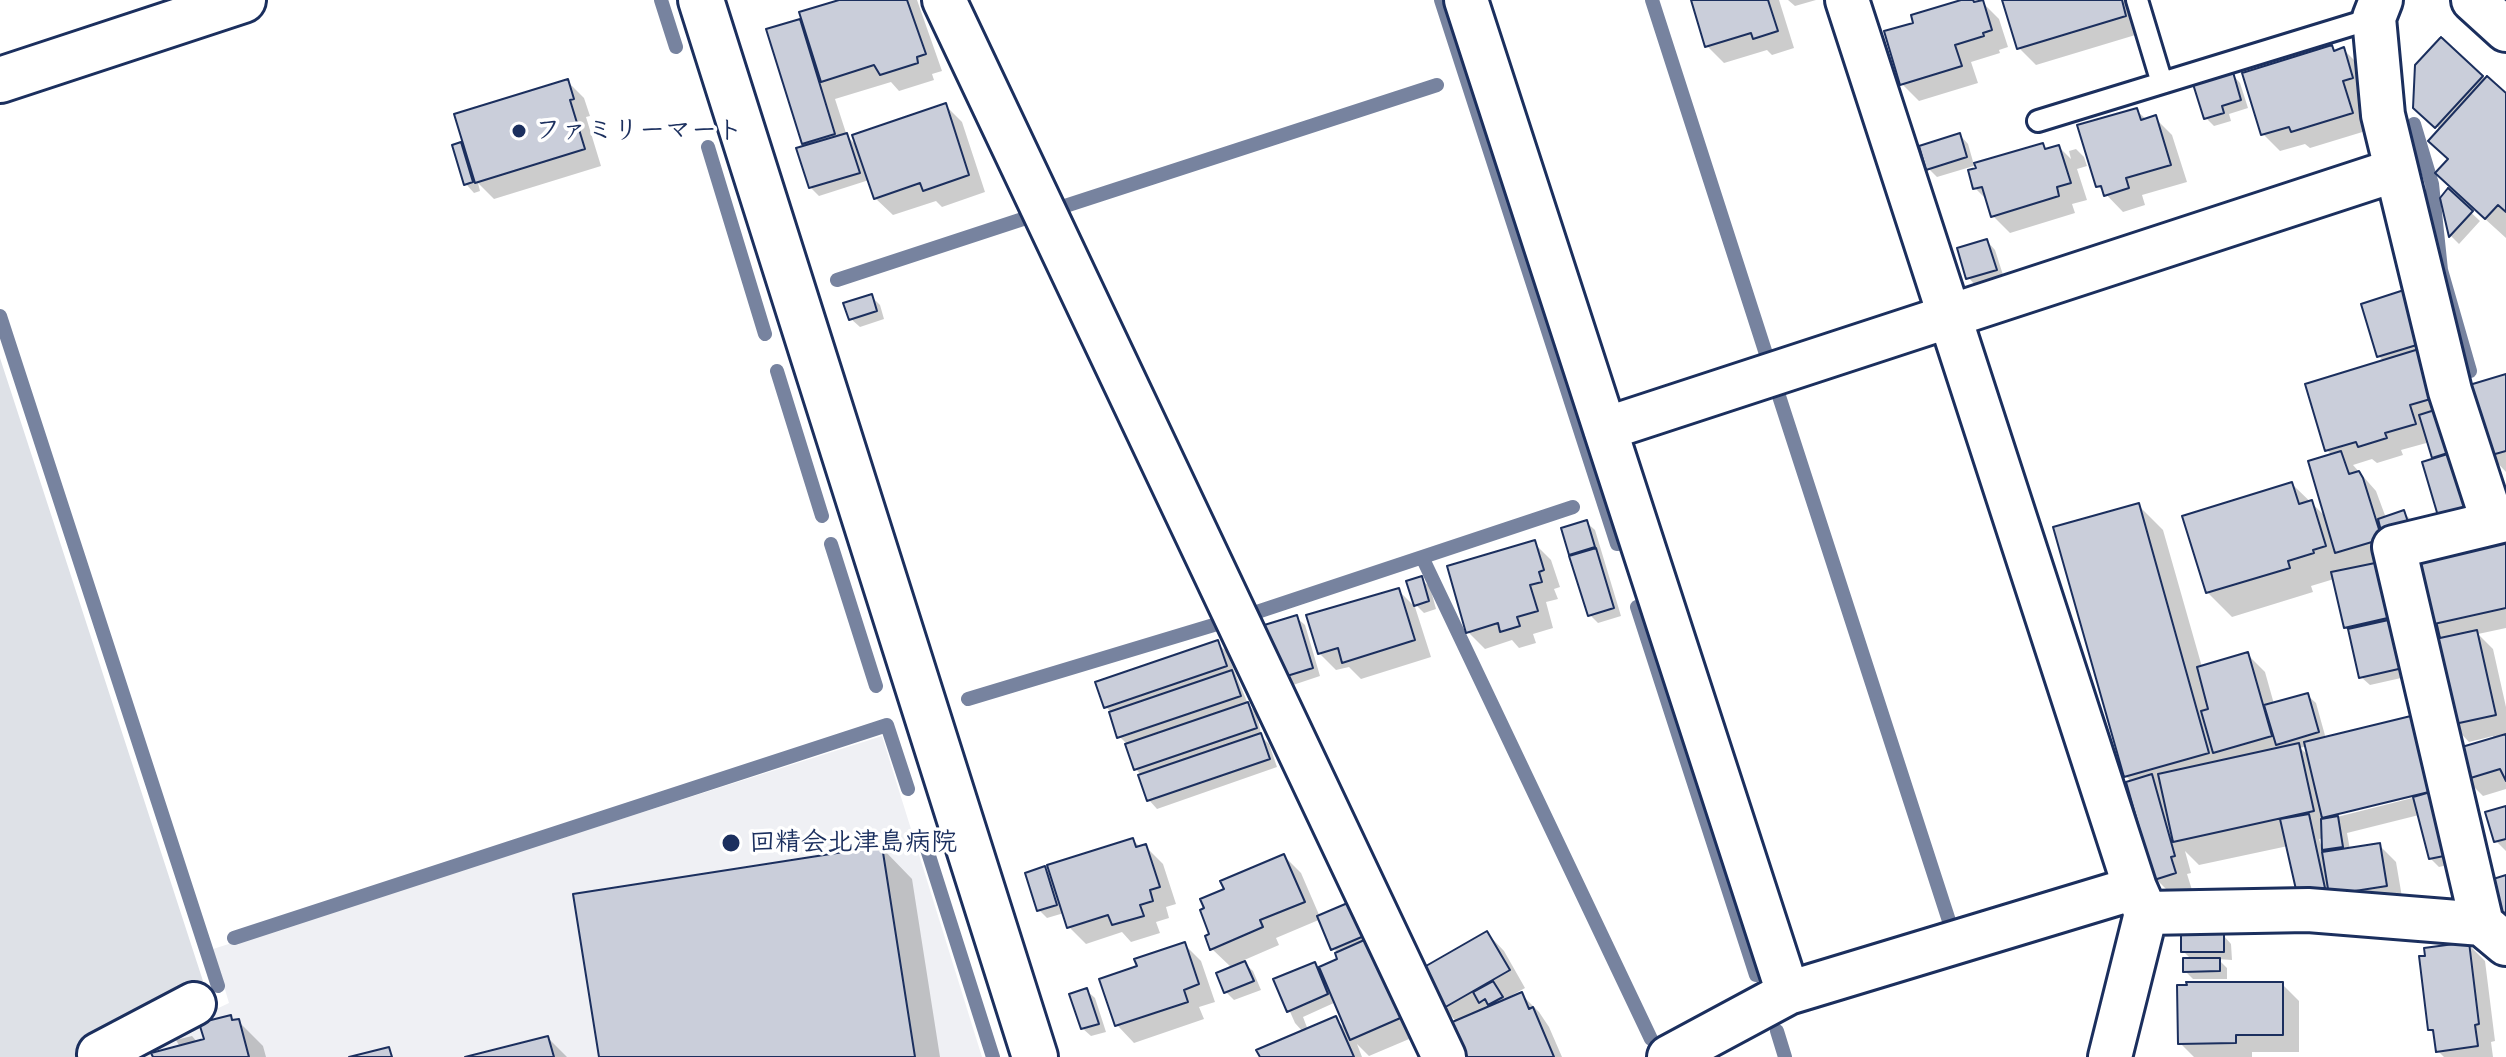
<!DOCTYPE html>
<html>
<head>
<meta charset="utf-8">
<style>
  body { margin:0 }
  canvas { display:block; background:#fff }
</style>
</head>
<body>
<canvas width="2506" height="1057"></canvas>
<script>
const context = document.querySelector('canvas').getContext('2d');
context.lineJoin = 'round';
function fill(path, color) { context.fillStyle = color; context.fill(path, 'evenodd'); }
const shape = rows => new Path2D(rows.map(r => 'M' + r).join(''));
function stroke(path, color, width, dash) { context.strokeStyle = color; context.lineWidth = width; context.lineCap = dash ? 'butt' : 'round'; context.setLineDash(dash || []); context.stroke(path); }
function write(font, color, halo, rows, align = 'center') {
  context.font = font + ' Itim,"Klee One",sans-serif'; context.lineWidth = 7; context.setLineDash([]); context.textBaseline = 'middle'; context.strokeStyle = halo; context.fillStyle = color; for (const [text, x, y, turn = 0] of rows) {
    context.save(); context.translate(x, y); context.rotate((+turn || 0) * Math.PI / 180); context.textAlign = isNaN(turn) ? turn : align; if (halo) context.strokeText(text, 0, 0); context.fillText(text, 0, 0); context.restore();
  }
}
fill(shape([
  [882,736,982,1057,125,1057,126,1052,229,1003,213,949]
]), '#eff0f4');
fill(shape([
  [0,358,203,981,79,1045,84,1057,0,1057]
]), '#dee1e7');
fill(shape([
  [846,0,917,0,942,71,932,74,934,80,899,91,891,82,835,99,847,136,858,147,945,105,962,122,985,192,942,207,936,201,893,215,875,198,869,180,819,196,810,187,807,147,803,143,769,31,804,20],
  [1693,0,1779,0,1794,48,1772,55,1767,50,1724,63,1707,46],
  [1788,0,1816,0,1795,6],
  [1967,0,1976,4,1982,2,1999,19,2008,47,1999,50,2000,53,1971,62,1978,83,1919,101,1902,84,1915,24],
  [2004,0,2132,0,2142,33,2036,65,2019,48],
  [2441,40,2506,96,2506,238,2462,198,2444,133,2430,120],
  [2332,48,2336,52,2344,50,2361,67,2369,95,2359,98,2369,130,2310,148,2305,144,2280,151,2263,134],
  [2232,74,2240,83,2248,108,2229,114,2231,121,2214,126,2206,118],
  [567,81,584,98,590,116,586,117,601,166,494,199,478,183,480,191,474,193,466,184,461,145,467,152],
  [2136,110,2147,120,2155,118,2172,135,2187,182,2142,195,2145,205,2123,212,2098,186],
  [1960,135,1968,144,1974,165,2042,145,2048,150,2059,147,2071,159,2069,151,2076,149,2084,157,2087,166,2077,169,2087,200,2072,204,2075,213,2010,233,1993,216,1988,201,1975,188,1977,165,1937,177,1928,168],
  [2448,191,2480,221,2459,244,2451,236,2442,199],
  [1987,241,1995,250,2004,278,1976,286,1968,277],
  [2404,293,2481,524,2435,460,2430,442,2401,450,2403,455,2377,463,2372,459,2353,465,2376,491,2386,518,2404,513,2412,521,2410,676,2370,685,2361,677,2351,633,2345,627,2334,579,2311,586,2313,592,2232,617,2207,592,2292,484,2327,518,2332,455,2327,450,2384,362,2379,356],
  [871,296,880,305,884,319,860,327,851,319],
  [2506,376,2506,472,2490,455],
  [2138,505,2163,530,2202,667,2248,655,2265,672,2274,704,2307,695,2316,703,2326,739,2414,717,2431,734,2449,807,2443,809,2456,863,2439,867,2430,858,2419,815,2347,833,2350,850,2379,845,2396,862,2403,903,2348,912,2332,896,2307,901,2299,893,2288,846,2199,865,2185,851,2191,873,2187,874,2192,890,2173,896,2156,879,2129,784,2132,783,2126,776,2056,529],
  [2307,746,2309,756,2300,748],
  [2443,786,2444,790,2333,818,2333,813],
  [2324,838,2325,850,2323,851,2319,839],
  [1586,522,1595,530,1621,616,1598,623,1590,615,1563,529],
  [2506,540,2506,628,2478,634,2493,649,2506,707,2506,789,2483,796,2466,779,2494,739,2493,736,2469,742,2452,724,2427,625],
  [1534,543,1551,560,1560,587,1554,589,1558,599,1546,602,1553,628,1533,634,1536,643,1519,648,1512,640,1485,649,1468,632],
  [1421,579,1430,587,1436,609,1424,613,1416,605],
  [1398,590,1415,607,1431,657,1361,679,1349,667,1336,670,1319,653],
  [1296,617,1305,625,1320,676,1287,687,1279,678],
  [1217,643,1226,651,1248,704,1256,713,1262,737,1269,744,1277,767,1157,809,1149,800,1142,776,1136,769,1128,745,1119,736,1111,712,1106,707],
  [2506,808,2506,851,2496,841],
  [1133,840,1141,848,1146,847,1163,864,1176,904,1166,907,1169,918,1156,922,1160,933,1131,942,1122,932,1086,944,1069,927,1064,913,1047,918,1039,910,1044,868,1052,876],
  [882,848,912,879,940,1057,601,1057],
  [1284,856,1301,873,1320,917,1349,904,1421,1034,1369,1056,1357,1044,1362,1057,1262,1057,1303,1032,1295,1023,1276,980,1314,964,1320,969,1340,960,1321,919,1276,938,1279,945,1242,961,1253,971,1261,990,1234,1000,1226,992,1232,968,1212,949,1212,935,1226,890],
  [1336,1002,1348,1031,1335,1018,1308,1030,1303,1017],
  [1487,933,1504,951,1525,988,1509,997,1510,1000,1522,995,1539,1012,1549,1027,1562,1057,1467,1057,1457,1022,1443,1008],
  [2223,935,2231,944,2232,960,2218,959,2227,968,2227,979,2193,979,2185,971,2192,960,2183,951],
  [1184,944,1201,961,1215,1002,1199,1007,1204,1019,1134,1043,1117,1025,1102,980,1140,967],
  [2468,944,2485,961,2495,1041,2491,1042,2493,1057,2444,1057,2438,1051,2436,1035,2430,1030],
  [2282,984,2299,1001,2299,1052,2252,1052,2252,1057,2194,1057,2180,1043],
  [1086,990,1095,998,1106,1032,1091,1036,1082,1028],
  [230,1017,235,1022,238,1021,263,1046,266,1057,155,1057,180,1047,176,1040,192,1036,198,1043,206,1041],
  [548,1038,567,1057,473,1057]
]), '#0003');
stroke(shape([
  [661,0,676,47],
  [1441,0,1617,544],
  [1652,0,1767,357],
  [2414,124,2432,184,2441,270,2470,371],
  [708,147,765,334],
  [1062,207,1437,85],
  [837,280,1029,217],
  [0,316,218,986],
  [777,371,822,516],
  [1778,393,1951,927],
  [831,544,876,686],
  [1422,557,1651,1039],
  [1637,607,1756,975],
  [1254,613,1573,507],
  [968,699,1217,624],
  [925,843,993,1057],
  [234,938,887,725,908,789],
  [1777,1031,1785,1057]
]), '#77839f', 14);
const building = shape([
  [839,0,907,0,926,54,917,57,918,63,880,75,874,65,821,82,799,12,839,0],
  [1691,0,1768,0,1778,31,1753,39,1751,33,1705,47,1691,0],
  [1961,0,1973,0,1974,2,1983,0,1992,30,1983,33,1984,36,1955,45,1962,66,1900,85,1884,31,1913,23,1911,15,1961,0],
  [2002,0,2122,0,2126,16,2017,49,2002,0],
  [800,19,835,134,802,144,766,29,800,19],
  [2441,37,2483,76,2435,128,2413,108,2415,65,2441,37],
  [2332,45,2334,51,2344,47,2353,78,2343,81,2353,113,2291,132,2289,127,2261,135,2242,73,2332,45],
  [2233,72,2241,100,2222,106,2224,113,2204,119,2193,84,2233,72],
  [2487,76,2506,93,2506,212,2498,205,2485,219,2435,173,2448,159,2428,141,2487,76],
  [568,79,574,99,570,100,585,149,475,183,454,114,568,79],
  [946,103,969,175,923,191,920,183,874,199,852,135,946,103],
  [2137,108,2141,120,2156,115,2171,165,2126,178,2129,188,2104,196,2101,186,2096,187,2077,125,2137,108],
  [847,133,860,173,809,188,796,148,847,133],
  [1960,133,1967,157,1926,170,1919,146,1960,133],
  [461,142,473,182,464,185,452,145,461,142],
  [2043,143,2045,149,2059,145,2071,183,2057,187,2059,196,1991,217,1982,187,1973,189,1968,170,1976,168,1974,163,2043,143],
  [2448,188,2473,211,2449,237,2440,198,2448,188],
  [1987,239,1997,270,1966,279,1957,248,1987,239],
  [2404,290,2420,344,2377,357,2361,304,2404,290],
  [872,294,877,311,849,320,843,303,872,294],
  [2419,349,2434,398,2410,405,2416,424,2385,433,2387,438,2358,447,2356,442,2325,451,2305,384,2419,349],
  [2506,374,2506,451,2488,456,2466,386,2506,374],
  [2441,408,2454,451,2432,458,2419,415,2441,408],
  [2341,451,2349,474,2359,471,2363,478,2382,539,2335,553,2308,461,2341,451],
  [2454,452,2474,516,2441,526,2422,462,2454,452],
  [2292,482,2299,504,2312,500,2326,546,2313,550,2314,553,2288,561,2290,568,2206,593,2182,516,2292,482],
  [2139,503,2209,753,2124,777,2053,527,2139,503],
  [2404,510,2411,531,2383,539,2378,519,2404,510],
  [1587,520,1595,547,1569,555,1561,528,1587,520],
  [2506,538,2506,608,2425,626,2416,558,2506,538],
  [1535,540,1544,570,1539,572,1542,582,1530,585,1538,611,1517,617,1520,626,1500,632,1498,623,1466,633,1447,566,1535,540],
  [1596,548,1614,608,1588,616,1569,556,1596,548],
  [2380,562,2392,617,2344,628,2331,572,2380,562],
  [1422,576,1429,601,1414,606,1406,581,1422,576],
  [1399,588,1415,640,1342,663,1338,648,1318,654,1306,615,1399,588],
  [1297,615,1313,668,1277,679,1261,626,1297,615],
  [2393,619,2403,668,2359,678,2348,629,2393,619],
  [2437,625,2440,638,2477,630,2496,715,2450,725,2424,628,2437,625],
  [1218,640,1227,666,1104,708,1095,682,1218,640],
  [2248,652,2272,736,2213,753,2201,711,2208,709,2197,667,2248,652],
  [1232,670,1241,696,1117,738,1109,712,1232,670],
  [2308,693,2319,732,2276,745,2264,705,2308,693],
  [1248,702,1257,728,1134,770,1125,744,1248,702],
  [2415,715,2433,791,2322,818,2304,742,2415,715],
  [1261,733,1270,759,1147,801,1138,775,1261,733],
  [2506,734,2506,781,2500,769,2464,780,2455,749,2506,734],
  [2299,743,2314,811,2173,842,2158,774,2299,743],
  [2152,774,2175,856,2171,857,2176,873,2154,880,2126,782,2152,774],
  [2434,791,2449,855,2429,859,2413,797,2434,791],
  [2506,806,2506,839,2494,842,2485,812,2506,806],
  [2309,814,2325,888,2297,894,2280,819,2309,814],
  [2338,816,2343,847,2322,850,2321,819,2338,816],
  [1133,838,1136,847,1146,844,1160,887,1150,890,1153,901,1140,905,1144,916,1112,925,1108,915,1067,928,1047,865,1133,838],
  [2380,843,2387,886,2329,895,2322,852,2380,843],
  [882,846,915,1057,599,1057,573,894,882,846],
  [1284,854,1305,902,1260,920,1263,927,1210,950,1205,936,1209,934,1200,910,1204,908,1200,899,1224,889,1220,881,1284,854],
  [1045,866,1057,905,1037,911,1025,873,1045,866],
  [2506,875,2506,920,2500,916,2490,880,2506,875],
  [1350,902,1364,936,1331,950,1317,916,1350,902],
  [1487,931,1510,970,1442,1009,1419,970,1487,931],
  [2181,933,2224,933,2224,952,2181,952,2181,933],
  [1371,937,1405,1016,1350,1040,1319,967,1337,959,1335,953,1371,937],
  [1185,942,1199,984,1184,990,1188,1002,1115,1026,1099,979,1137,966,1134,959,1185,942],
  [2469,942,2479,1024,2475,1025,2478,1046,2436,1052,2433,1030,2428,1030,2419,956,2425,956,2424,948,2469,942],
  [2183,958,2220,958,2220,971,2183,972,2183,958],
  [1245,961,1254,981,1224,993,1216,973,1245,961],
  [1315,962,1328,994,1287,1012,1273,979,1315,962],
  [1493,981,1503,997,1488,1005,1485,999,1479,1003,1473,992,1493,981],
  [2186,982,2283,982,2283,1035,2236,1035,2236,1043,2178,1044,2177,985,2187,985,2186,982],
  [1087,988,1099,1024,1081,1029,1069,994,1087,988],
  [1522,992,1529,1009,1533,1007,1554,1057,1464,1057,1450,1023,1522,992],
  [231,1015,232,1020,239,1019,249,1057,153,1057,151,1053,204,1039,199,1023,231,1015],
  [1336,1016,1354,1057,1260,1057,1256,1050,1336,1016],
  [548,1036,554,1057,465,1057,548,1036],
  [389,1047,392,1057,349,1057,389,1047]
]);
fill(building, '#caceda');
stroke(building, '#1b2f5e', 2);
const lane = shape([
  [2137,0,2162,83],
  [2038,121,2374,18]
]);
const street = shape([
  [944,0,1444,1057],
  [1466,0,1788,993],
  [1847,0,2135,888,2146,913,2308,910,2482,924,2506,944],
  [2381,0,2374,18,2383,115,2450,391,2493,523],
  [2473,0,2506,30],
  [1605,429,2396,170],
  [2482,924,2394,547,2506,520],
  [100,1057,99,1054,194,1004],
  [1669,1057,1788,993,2135,888],
  [2110,1057,2146,913]
]);
const secondary = shape([
  [701,0,1035,1057],
  [0,80,243,0]
]);
stroke(lane, '#1b2f5e', 26);
stroke(street, '#1b2f5e', 48);
stroke(secondary, '#1b2f5e', 50);
stroke(lane, '#fff', 20);
stroke(street, '#fff', 42);
stroke(secondary, '#fff', 44);
for (const [x, y, r, color] of [
  [519,131,8,"#1b2f5e"],
  [731,843,10,"#1b2f5e"]
]) { const dot = new Path2D(); dot.arc(x, y, r, 0, 2 * Math.PI); context.fillStyle = color; context.fill(dot); stroke(dot, '#fff', 3); }
write('bold 26px', '#1b2f5e', '#fff', [
  ["ファミリーマート",535,131],
  ["回精会北津島病院",749,843]
], 'left');
</script>
</body>
</html>
